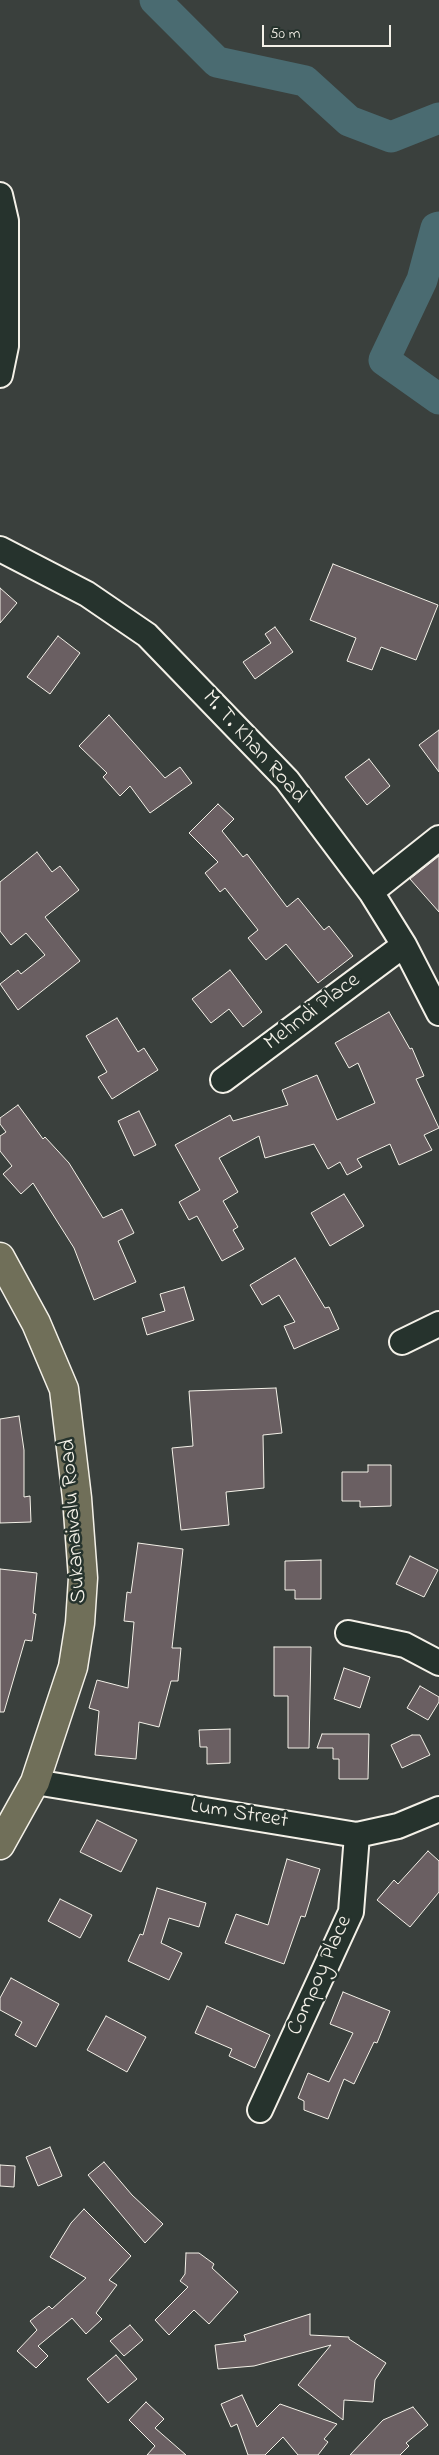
<!DOCTYPE html>
<html>
<head>
<meta charset="utf-8">
<style>
  body { margin:0 }
  #map { position:relative; width:439px; height:2455px; overflow:hidden; background:#3a403d; font-family:"Indie Flower",sans-serif }
  canvas { display:block }
  .scale { position:absolute; left:262px; top:25px; width:129px; height:22px; box-sizing:border-box; border:2px solid #f4f1e8; border-top:0; padding-left:6px; font-size:15px; line-height:18px; white-space:nowrap; color:#f4f1e8; -webkit-text-stroke:4px #26332d; paint-order:stroke }
</style>
</head>
<body>
<div id="map">
<canvas width="439" height="2455"></canvas>
<div class="scale">50 m</div>
</div>
<script>
const context = document.querySelector('canvas').getContext('2d');
context.lineJoin = 'round';
const shape = rows => new Path2D(rows.map(r => 'M' + r).join(''));
function stroke(path, color, width, dash) { context.strokeStyle = color; context.lineWidth = width; context.lineCap = dash ? 'butt' : 'round'; context.setLineDash(dash || []); context.stroke(path); }
function fill(path, color) { context.fillStyle = color; context.fill(path, 'evenodd'); }
function write(font, color, halo, rows, align = 'center') {
  context.font = font + ' "Indie Flower",sans-serif'; context.lineWidth = 5; context.setLineDash([]); context.textBaseline = 'middle'; context.strokeStyle = halo; context.fillStyle = color; for (const [text, x, y, turn = 0] of rows) {
    context.save(); context.translate(x, y); context.rotate((+turn || 0) * Math.PI / 180); context.textAlign = isNaN(turn) ? turn : align; if (halo) context.strokeText(text, 0, 0); context.fillText(text, 0, 0); context.restore();
  }
}
stroke(shape([
  [155,0,217,62,305,81,349,121,391,137,439,118],
  [439,227,436,228,422,280,384,360,439,399]
]), '#4a6b71', 31);
const building = shape([
  [333,564,438,605,416,660,381,647,372,670,347,661,356,638,310,620,333,564],
  [0,588,17,603,0,623,0,588],
  [275,627,293,652,255,679,243,662,271,643,265,634,275,627],
  [58,636,80,653,50,694,27,677,58,636],
  [109,715,165,778,180,767,192,783,150,813,130,786,120,796,103,777,107,773,79,746,109,715],
  [439,730,439,772,419,745,439,730],
  [369,759,390,786,367,805,345,777,369,759],
  [218,804,234,819,222,831,243,857,247,854,287,907,298,898,324,930,329,926,353,956,318,983,286,944,266,960,248,938,258,930,225,888,220,892,205,873,218,862,189,833,218,804],
  [37,852,52,872,60,866,79,890,45,917,80,961,18,1010,0,984,18,970,21,974,45,955,26,933,11,945,0,931,0,882,37,852],
  [439,856,439,912,410,879,439,856],
  [230,970,262,1012,243,1027,229,1009,211,1023,192,999,230,970],
  [389,1012,410,1049,412,1048,424,1076,416,1079,439,1128,424,1135,432,1150,399,1165,390,1144,357,1159,362,1167,347,1175,340,1162,328,1169,314,1144,265,1158,259,1136,219,1158,238,1192,223,1201,238,1227,233,1230,244,1249,222,1261,197,1216,189,1220,179,1202,200,1190,175,1145,230,1115,233,1121,288,1105,282,1090,317,1075,337,1120,375,1103,358,1063,349,1068,335,1043,389,1012],
  [117,1018,138,1052,144,1048,158,1070,112,1099,98,1077,107,1072,86,1036,117,1018],
  [18,1105,43,1139,45,1137,69,1163,103,1218,122,1209,134,1233,118,1241,136,1282,94,1300,74,1248,33,1183,21,1194,3,1174,12,1166,0,1151,0,1136,6,1132,0,1124,0,1118,18,1105],
  [139,1111,156,1145,134,1156,118,1121,139,1111],
  [344,1194,364,1226,330,1246,311,1213,344,1194],
  [295,1258,325,1308,329,1307,339,1329,294,1349,284,1326,295,1322,279,1295,262,1305,250,1285,295,1258],
  [184,1287,194,1320,147,1335,142,1318,165,1311,160,1294,184,1287],
  [276,1388,282,1433,263,1435,264,1488,226,1492,229,1525,181,1530,172,1448,193,1446,189,1391,276,1388],
  [19,1416,24,1450,24,1497,30,1496,31,1522,0,1523,0,1419,19,1416],
  [368,1465,391,1465,391,1506,360,1507,360,1501,342,1501,342,1472,368,1472,368,1465],
  [138,1543,183,1549,172,1648,181,1648,178,1681,171,1681,159,1727,139,1722,136,1759,95,1755,99,1711,89,1708,97,1680,128,1688,134,1622,124,1621,127,1592,131,1593,138,1543],
  [410,1556,438,1570,424,1597,396,1584,410,1556],
  [321,1560,321,1599,295,1599,295,1590,285,1590,285,1561,321,1560],
  [0,1569,37,1573,33,1613,36,1614,32,1641,25,1640,4,1712,0,1712,0,1569],
  [274,1647,311,1647,309,1748,288,1748,288,1696,274,1696,274,1647],
  [344,1668,370,1677,360,1708,334,1699,344,1668],
  [420,1686,439,1697,439,1702,428,1720,407,1708,420,1686],
  [230,1729,230,1763,207,1764,207,1747,200,1747,199,1730,230,1729],
  [322,1734,369,1734,368,1779,339,1779,339,1759,333,1759,333,1748,317,1748,322,1734],
  [412,1735,420,1735,430,1755,402,1768,391,1745,412,1735],
  [97,1820,137,1840,121,1872,80,1852,97,1820],
  [428,1851,439,1861,439,1892,410,1927,377,1900,394,1880,398,1884,428,1851],
  [287,1859,320,1869,305,1917,301,1916,284,1964,225,1943,236,1914,268,1925,287,1859],
  [157,1888,206,1903,199,1927,169,1918,161,1943,182,1953,169,1980,128,1961,140,1934,143,1935,157,1888],
  [60,1899,92,1915,80,1938,48,1921,60,1899],
  [11,1978,59,2004,36,2047,15,2035,22,2022,0,2010,0,1998,11,1978],
  [343,1992,390,2011,377,2043,374,2042,354,2084,344,2079,328,2119,304,2110,304,2101,298,2098,308,2073,329,2082,353,2033,330,2024,343,1992],
  [207,2006,270,2035,255,2068,229,2056,232,2049,195,2033,207,2006],
  [106,2016,146,2037,127,2072,87,2050,106,2016],
  [50,2147,62,2176,38,2186,26,2157,50,2147],
  [104,2162,132,2195,163,2224,145,2243,88,2175,104,2162],
  [0,2165,15,2166,14,2187,0,2186,0,2165],
  [84,2209,131,2256,109,2280,117,2285,96,2313,102,2319,86,2334,72,2318,38,2346,48,2356,36,2368,17,2351,37,2330,30,2321,49,2306,52,2309,86,2278,50,2257,71,2223,84,2209],
  [186,2253,199,2253,214,2264,212,2268,238,2292,209,2324,194,2310,169,2335,155,2320,188,2287,180,2281,185,2274,186,2253],
  [310,2314,310,2335,349,2337,349,2339,386,2363,375,2380,373,2402,344,2400,343,2420,298,2385,331,2345,254,2366,218,2369,215,2345,246,2341,244,2335,310,2314],
  [130,2325,143,2340,124,2356,110,2341,130,2325],
  [116,2355,137,2379,108,2403,87,2379,116,2355],
  [242,2395,257,2427,280,2404,337,2424,324,2439,328,2442,318,2455,298,2455,283,2437,265,2455,248,2455,237,2424,231,2427,221,2404,242,2395],
  [146,2402,164,2419,155,2428,186,2455,147,2455,155,2446,129,2420,146,2402],
  [413,2407,428,2425,406,2443,409,2446,400,2455,350,2455,383,2420,413,2407]
]);
fill(building, '#6a5f62');
stroke(building, '#f4f1e8', 1);
const minor = shape([
  [0,195,6,221,6,346,0,375],
  [0,549,87,594,147,635,287,780,371,892,404,945,439,1013],
  [371,892,439,838],
  [223,1080,404,945],
  [402,1342,439,1324],
  [348,1633,405,1645,439,1663],
  [35,1782,357,1835,398,1826,439,1809],
  [260,2110,351,1912,357,1835]
]);
const major = shape([
  [0,1257,36,1323,64,1389,77,1498,83,1578,80,1623,73,1667,35,1782,0,1845]
]);
stroke(minor, '#f4f1e8', 28);
stroke(major, '#f4f1e8', 31);
stroke(minor, '#26332d', 24);
stroke(major, '#706f59', 28);
write('22px', '#f4f1e8', '#26332d', [
  ["M. T. Khan Road",253,748,48],
  ["Mehndi Place",313,1013,-37],
  ["Sukanaivalu Road",75,1521,-94],
  ["Lum Street",239,1815,9],
  ["Compoy Place",321,1976,-66]
]);
</script>
</body>
</html>
